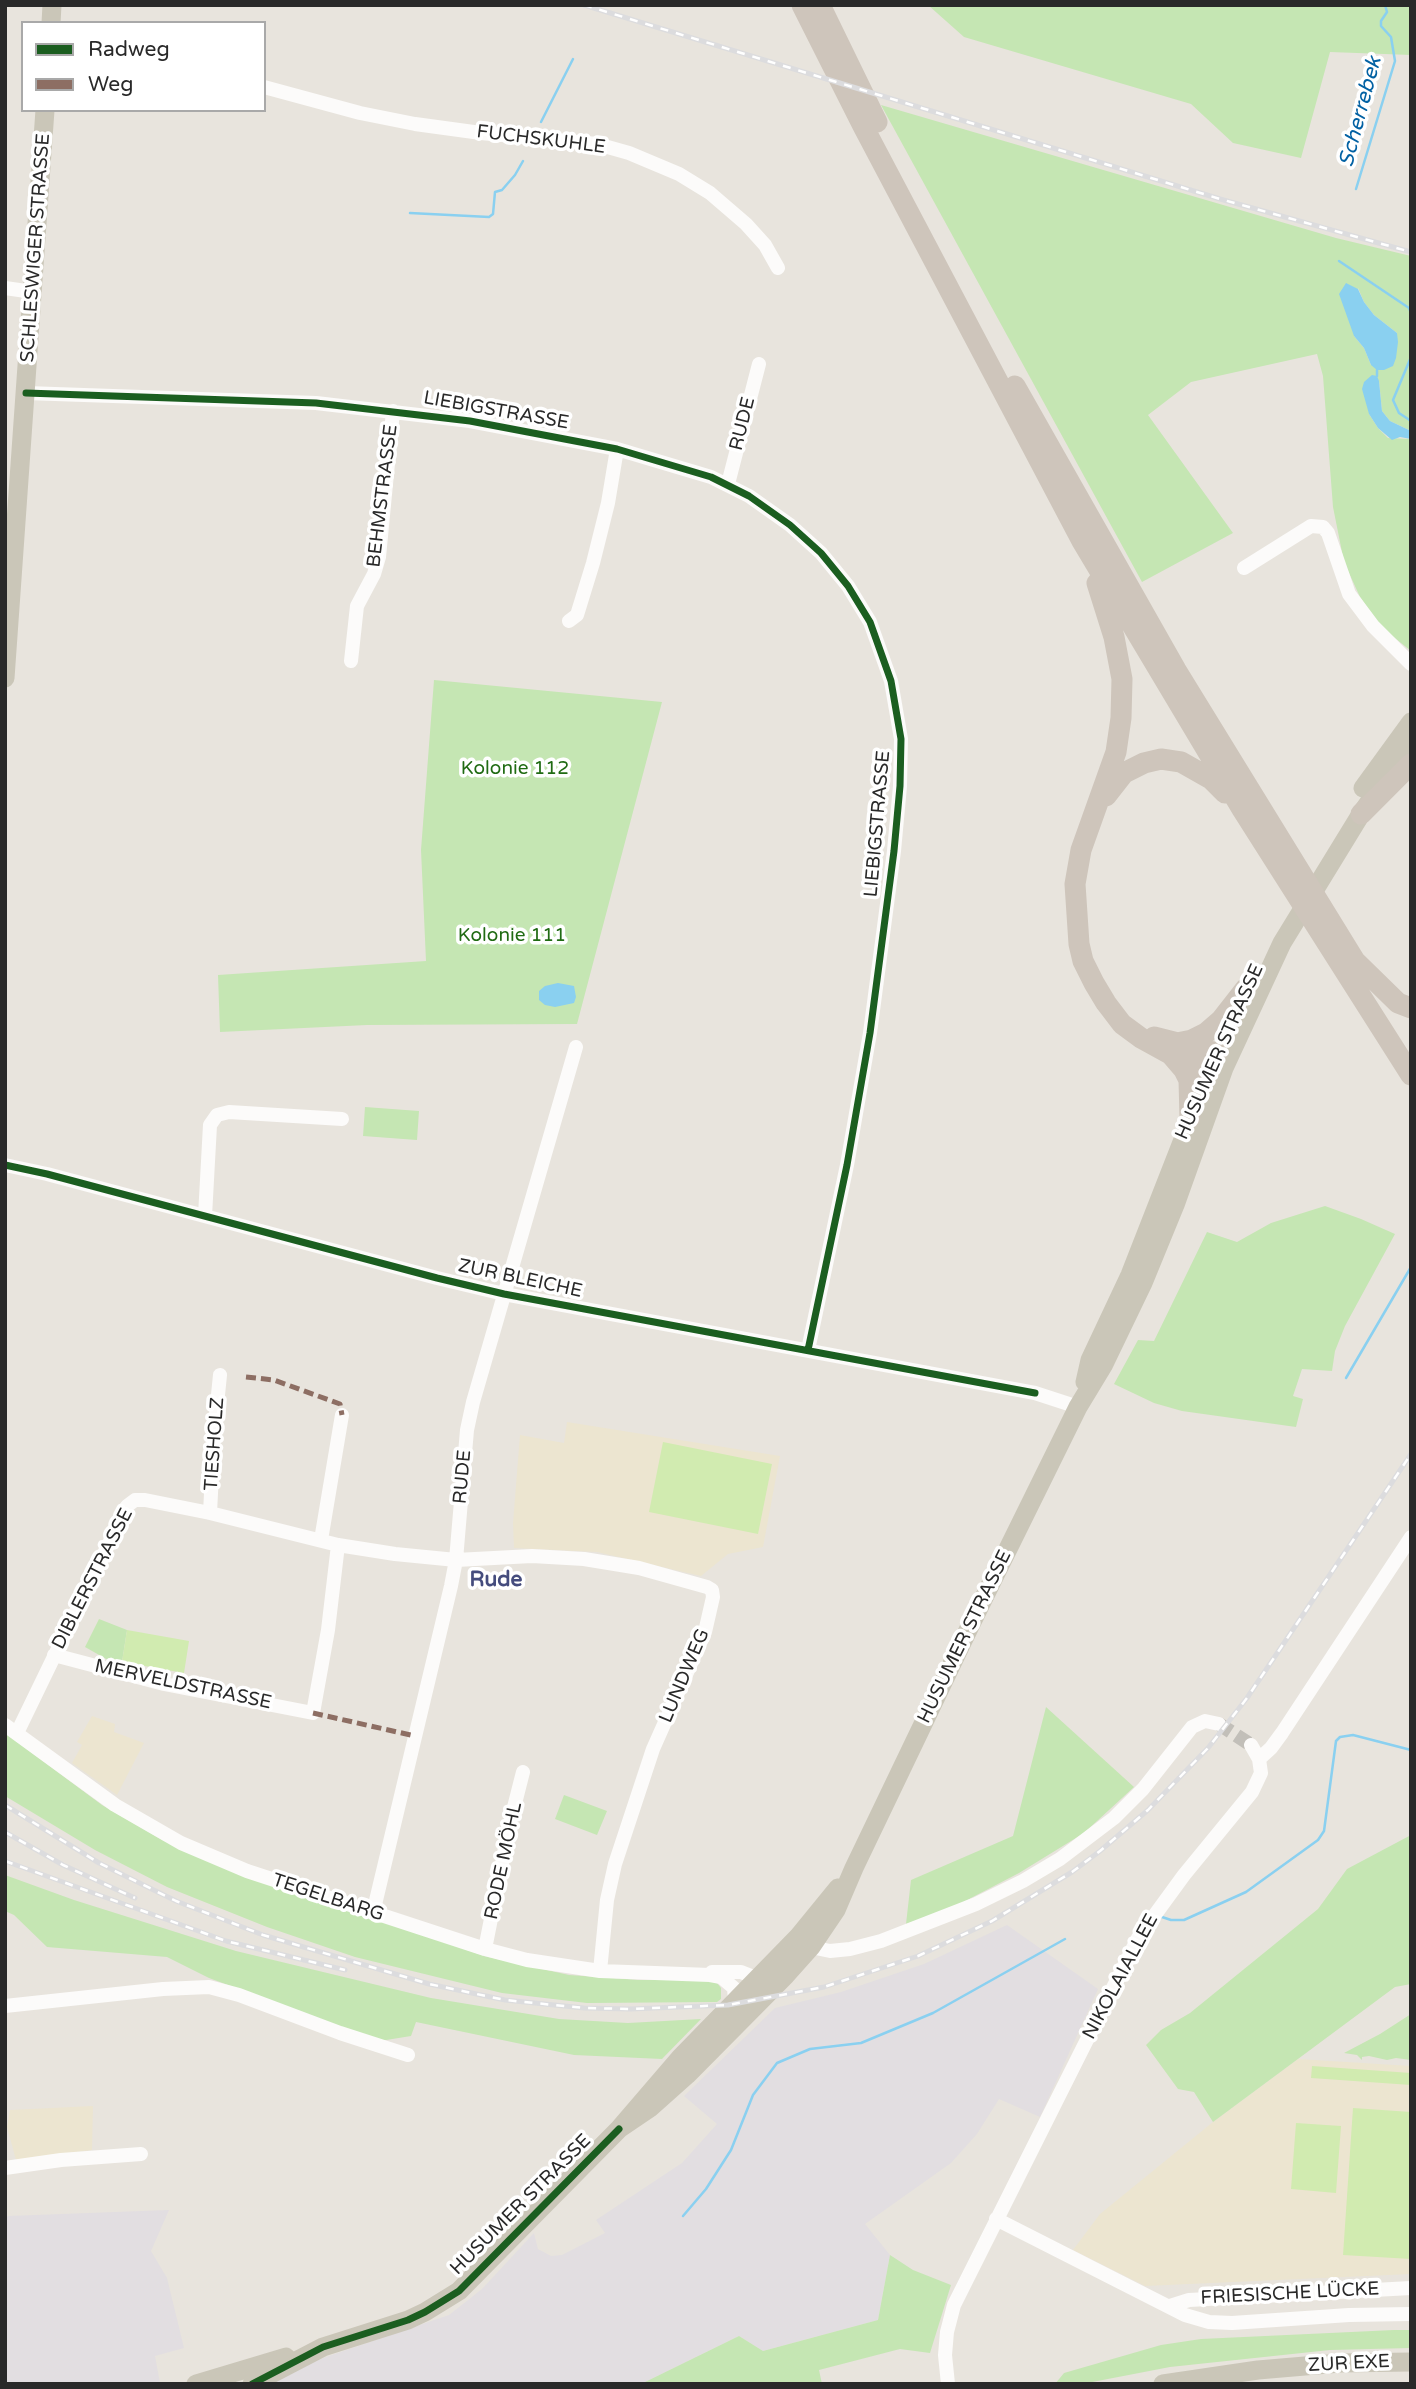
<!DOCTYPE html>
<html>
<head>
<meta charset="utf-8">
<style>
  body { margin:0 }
  #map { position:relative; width:1416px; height:2389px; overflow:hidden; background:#e8e4dd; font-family:"Varela Round",sans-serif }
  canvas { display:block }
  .frame { position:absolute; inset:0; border:7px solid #292929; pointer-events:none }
  .legend { position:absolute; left:21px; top:21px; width:245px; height:91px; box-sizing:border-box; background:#fff; border:2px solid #a9a9a9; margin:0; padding:9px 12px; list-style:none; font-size:21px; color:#292929 }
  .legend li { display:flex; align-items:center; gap:14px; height:35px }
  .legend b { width:35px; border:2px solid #a9a9a9 }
</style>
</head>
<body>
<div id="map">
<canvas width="1416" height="2389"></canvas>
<div class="frame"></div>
<ul class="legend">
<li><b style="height:9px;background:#1b5e20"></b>Radweg</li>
<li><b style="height:9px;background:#8d6e63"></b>Weg</li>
</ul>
</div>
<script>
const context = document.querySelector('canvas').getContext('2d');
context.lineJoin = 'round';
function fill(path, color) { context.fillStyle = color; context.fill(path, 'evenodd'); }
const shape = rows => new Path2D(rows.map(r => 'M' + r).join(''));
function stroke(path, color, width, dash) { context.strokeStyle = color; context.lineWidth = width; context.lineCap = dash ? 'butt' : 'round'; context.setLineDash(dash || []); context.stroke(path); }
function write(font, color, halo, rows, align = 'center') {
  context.font = font + ' "Varela Round",sans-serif'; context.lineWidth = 7; context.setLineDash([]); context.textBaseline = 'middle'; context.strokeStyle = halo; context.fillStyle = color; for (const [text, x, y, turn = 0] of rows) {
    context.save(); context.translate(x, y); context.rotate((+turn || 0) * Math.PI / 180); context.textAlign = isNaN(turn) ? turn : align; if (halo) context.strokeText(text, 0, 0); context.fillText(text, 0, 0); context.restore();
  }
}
fill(shape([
  [1007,1925,1098,1989,1040,2117,999,2099,977,2134,951,2163,865,2224,890,2255,878,2320,763,2351,739,2336,641,2384,265,2384,285,2371,449,2315,482,2289,534,2233,538,2249,551,2256,562,2255,605,2233,596,2220,682,2163,717,2124,684,2096,775,2008,841,1992,924,1964],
  [169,2210,151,2251,167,2278,184,2348,155,2356,160,2383,5,2384,5,2219,8,2216]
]), '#e2dee1');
fill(shape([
  [567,1422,780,1456,763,1547,728,1554,701,1576,597,1552,514,1548,513,1523,520,1435,564,1443],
  [92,1716,115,1724,114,1732,144,1743,117,1795,72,1763,82,1745,77,1742],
  [1298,2059,1411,2066,1411,2274,1145,2286,1073,2250,1100,2214,1213,2122],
  [93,2106,92,2150,16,2160,7,2127,10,2110]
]), '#ece5d0');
fill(shape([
  [928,5,1411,5,1411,55,1330,52,1301,158,1233,143,1191,104,964,37],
  [881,105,1336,238,1411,256,1411,431,1390,421,1382,411,1379,381,1369,414,1378,428,1388,438,1411,439,1411,651,1381,627,1360,597,1344,562,1333,507,1323,376,1317,354,1191,382,1148,415,1233,533,1142,582],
  [1358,288,1364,302,1374,315,1397,333,1371,365,1364,348,1354,336],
  [434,680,662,702,577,1024,367,1025,220,1032,218,975,426,961,421,850],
  [365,1107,419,1111,417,1140,363,1136],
  [1325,1206,1361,1219,1395,1234,1345,1326,1335,1351,1332,1371,1302,1369,1293,1396,1303,1399,1296,1427,1182,1411,1154,1403,1114,1384,1138,1340,1154,1341,1207,1232,1237,1242,1271,1223],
  [99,1619,127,1630,122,1662,108,1660,85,1647],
  [1046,1707,1134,1787,1084,1833,1019,1873,946,1911,906,1924,911,1880,1013,1836],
  [5,1733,102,1805,164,1841,484,1956,569,1975,639,1980,708,1980,717,1983,721,1988,721,1999,717,2002,587,2003,502,1993,355,1957,267,1927,167,1887,95,1850,5,1796],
  [564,1795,607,1811,597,1835,555,1819],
  [1411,1835,1411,1984,1395,1987,1213,2122,1194,2092,1178,2089,1146,2045,1161,2030,1190,2013,1318,1909,1347,1869],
  [5,1875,74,1900,236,1951,431,1998,559,2019,628,2023,701,2019,662,2059,574,2055,416,2022,411,2036,380,2041,209,1978,167,1957,47,1947,14,1915,5,1911],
  [1411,2014,1411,2060,1396,2058,1387,2060,1369,2056,1362,2057,1362,2060,1357,2055,1344,2053,1380,2034],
  [890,2255,913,2270,951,2285,930,2353,900,2349,819,2370,822,2384,641,2384,739,2336,763,2351,878,2320],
  [1394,2330,1411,2330,1411,2348,1330,2350,1170,2367,1082,2384,1055,2384,1064,2373,1161,2345,1201,2339]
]), '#c5e6b3');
fill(shape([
  [663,1442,772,1464,758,1534,649,1512],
  [127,1630,189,1641,184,1673,122,1662],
  [1312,2066,1411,2073,1411,2085,1311,2078],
  [1353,2108,1411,2112,1411,2259,1343,2255],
  [1296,2123,1341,2126,1336,2193,1291,2189]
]), '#d1ebb0');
fill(shape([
  [1346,283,1358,289,1364,302,1374,315,1397,333,1398,342,1396,358,1393,366,1384,370,1377,370,1371,365,1364,348,1354,336,1339,294],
  [1372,375,1377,376,1379,381,1382,411,1390,421,1411,431,1411,439,1400,437,1392,440,1378,428,1369,414,1362,389,1364,382],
  [558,983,574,986,576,997,574,1003,555,1007,545,1005,539,1000,539,991,545,986]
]), '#8ad0f0');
stroke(shape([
  [541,122,573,59],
  [1356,189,1395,61,1391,37,1381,26,1381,21,1387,12,1385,5],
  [410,213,489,217,493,214,495,192,502,190,515,175,523,161],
  [1339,261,1409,308,1411,313],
  [1411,357,1393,400,1399,413,1411,421],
  [1377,376,1377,370],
  [1346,1378,1411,1267],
  [1162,1917,1171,1920,1184,1920,1246,1892,1318,1840,1324,1831,1336,1741,1340,1737,1353,1735,1411,1750],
  [683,2216,706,2189,731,2150,753,2095,777,2063,810,2049,861,2043,933,2013,1065,1939]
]), '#8ad0f0', 2.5);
stroke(shape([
  [1219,1724,1251,1745]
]), '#c2bfb9', 14, [14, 7]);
stroke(shape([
  [264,87,360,113,415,124,481,133,597,144,629,153,679,174,710,193,746,224,765,245,778,268],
  [5,288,33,292],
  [26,393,316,403,470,421,617,449,711,477,749,496,790,525,821,553,848,586,870,622,891,681,901,739,900,786,894,851,870,1033,847,1165,808,1350],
  [728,484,759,364],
  [1244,568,1311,526,1323,527,1328,533,1349,594,1373,626,1411,664],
  [569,621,577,615,593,563,608,503,617,449],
  [351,661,357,606,374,574,379,557,393,411],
  [5,1165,47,1174,437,1278,504,1294,1035,1393,1078,1407],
  [205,1216,210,1125,217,1115,229,1112,342,1119],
  [210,1513,214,1434,220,1375],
  [321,1540,342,1415],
  [54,1655,164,1684,313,1713,328,1630,338,1545],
  [5,1725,115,1805,181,1843,247,1871,485,1949,527,1960,600,1971,710,1975,721,1977,734,1988,735,2001],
  [17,1733,127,1506,135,1500,145,1500,210,1513,338,1545,395,1554,456,1560,532,1556,584,1559,639,1568,707,1587,712,1590,713,1597,705,1632,653,1749,615,1864,607,1900,600,1971],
  [1259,1759,1271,1748,1282,1733,1411,1537],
  [373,1913,451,1586,456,1560,467,1430,473,1402,576,1047],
  [806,1943,811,1947,830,1951,850,1949,881,1941,976,1904,1023,1881,1060,1859,1114,1818,1143,1789,1192,1727,1205,1721,1219,1724],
  [485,1949,510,1823,523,1772],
  [712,1972,741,1972,756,1978,760,1984],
  [5,2006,163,1989,209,1987,239,1995,340,2033,408,2055],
  [5,2168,61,2160,141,2154],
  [996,2219,1185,2315,1209,2322,1232,2323,1349,2315,1411,2314],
  [1170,2306,1189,2300,1411,2288],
  [948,2384,945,2355,947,2332,954,2305,1138,1938,1184,1875,1252,1792,1261,1773,1259,1759,1251,1745]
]), '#fcfbfa', 14);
stroke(shape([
  [51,23,52,5],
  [5,678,45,110],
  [1363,788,1411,722],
  [1085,1382,1090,1360,1130,1275,1213,1063],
  [619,2129,650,2108,687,2075,786,1975,811,1947,836,1910,854,1868,971,1624,1078,1407,1104,1364,1143,1283,1175,1205,1224,1068,1282,943,1361,814,1384,780,1411,746],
  [196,2384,286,2357],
  [252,2384,323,2347,408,2320,425,2312,459,2291,619,2129,680,2058,798,1937,838,1888],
  [1163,2384,1258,2370,1340,2363,1411,2362]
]), '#cac6b8', 19);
stroke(shape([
  [802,5,863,126,1082,541,1242,809,1411,1075],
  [820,5,877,122],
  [1015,386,1176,670,1355,961],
  [1097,583,1114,637,1122,679,1121,718,1116,752,1081,850,1075,884,1079,944,1083,961,1094,983,1106,1003,1122,1024,1141,1038,1181,1060,1209,1072],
  [1106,796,1124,773,1144,763,1161,759,1181,762,1211,779,1225,793],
  [1361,814,1411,764],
  [1354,960,1398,1003,1411,1008],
  [1154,1037,1217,1053],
  [1177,1043,1192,1040,1206,1033,1221,1020,1246,988],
  [1172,1056,1184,1070,1189,1080,1190,1118]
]), '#cec5bb', 21);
const rail = shape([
  [584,5,1220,199,1411,252],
  [5,1805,99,1863,176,1901,263,1935,429,1984,505,2000,584,2008,630,2009,728,2005,824,1987,918,1956,992,1921,1072,1872,1100,1851,1148,1810,1208,1748,1247,1698,1411,1454],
  [5,1832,63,1865,135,1898],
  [5,1861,226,1941,345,1970]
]);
stroke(rail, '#dcdcde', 5);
stroke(rail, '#fff', 2.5, [8]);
stroke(shape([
  [246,1377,274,1380,340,1404,342,1415],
  [313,1713,415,1736]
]), '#8d6e63', 5, [10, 5]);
stroke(shape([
  [26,393,316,403,470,421,617,449,711,477,749,496,790,525,821,553,848,586,870,622,891,681,901,739,900,786,894,851,870,1033,847,1165,808,1350],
  [5,1165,47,1174,437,1278,504,1294,1035,1393],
  [252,2384,323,2347,408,2320,425,2312,459,2291,619,2129]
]), '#1b5e20', 7);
write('19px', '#292929', '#fff', [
  ["FUCHSKUHLE",541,140,7],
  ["SCHLESWIGER STRASSE",36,248,-86],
  ["LIEBIGSTRASSE",496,411,10],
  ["RUDE",743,424,-76],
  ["BEHMSTRASSE",383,496,-83],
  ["LIEBIGSTRASSE",878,824,-85],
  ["HUSUMER STRASSE",1220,1052,-66],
  ["ZUR BLEICHE",520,1279,12],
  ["TIESHOLZ",215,1444,-86],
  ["RUDE",463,1477,-85],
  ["DIBLERSTRASSE",93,1579,-63],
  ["HUSUMER STRASSE",965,1637,-64],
  ["LUNDWEG",685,1676,-67],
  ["MERVELDSTRASSE",183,1685,12],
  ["RODE MÖHL",504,1861,-78],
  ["TEGELBARG",328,1898,18],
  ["NIKOLAIALLEE",1121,1977,-62],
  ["HUSUMER STRASSE",521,2205,-45],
  ["FRIESISCHE LÜCKE",1290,2294,-3],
  ["ZUR EXE",1349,2364,-3]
]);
write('19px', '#206b13', '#fff', [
  ["Kolonie 112",515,769],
  ["Kolonie 111",512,936]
]);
write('italic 21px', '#0261a3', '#fff', [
  ["Scherrebek",1361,112,-75]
]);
write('bold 21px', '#454c7d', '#fff', [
  ["Rude",496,1580]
]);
</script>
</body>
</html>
